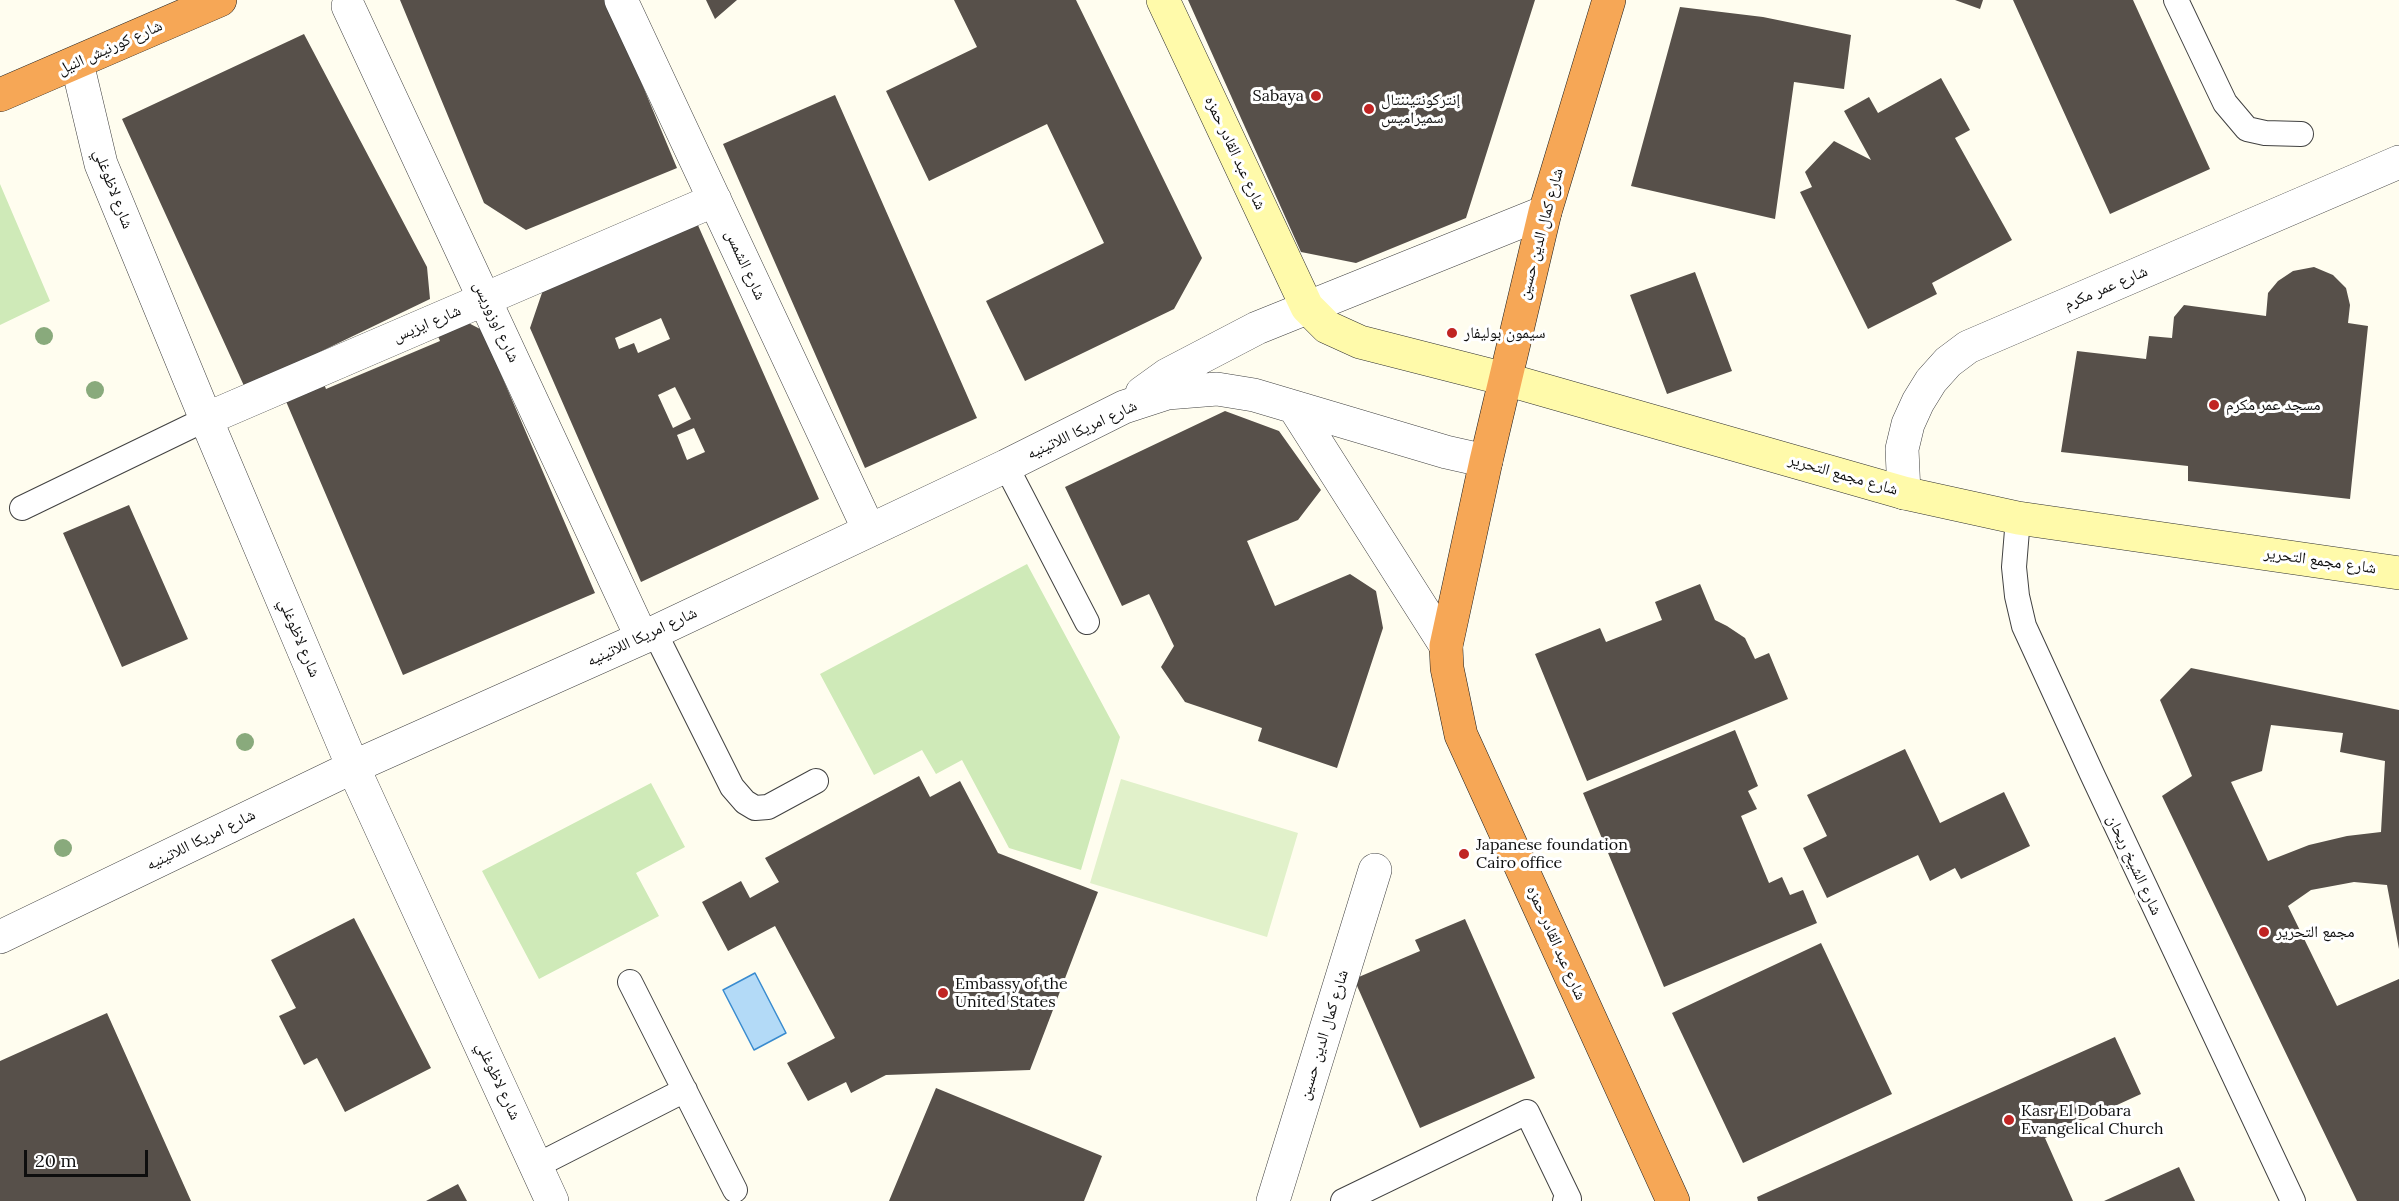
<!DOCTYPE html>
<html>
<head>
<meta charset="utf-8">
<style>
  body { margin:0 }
  #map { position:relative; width:2399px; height:1201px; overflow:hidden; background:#fffdef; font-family:Lora,serif }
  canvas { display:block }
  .scale { position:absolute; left:24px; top:1150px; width:124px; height:27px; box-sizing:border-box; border:3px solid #0e0e0e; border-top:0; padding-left:8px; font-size:18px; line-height:21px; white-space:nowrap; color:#0e0e0e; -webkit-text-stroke:4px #fff; paint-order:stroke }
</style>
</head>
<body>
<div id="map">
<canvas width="2399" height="1201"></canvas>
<div class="scale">20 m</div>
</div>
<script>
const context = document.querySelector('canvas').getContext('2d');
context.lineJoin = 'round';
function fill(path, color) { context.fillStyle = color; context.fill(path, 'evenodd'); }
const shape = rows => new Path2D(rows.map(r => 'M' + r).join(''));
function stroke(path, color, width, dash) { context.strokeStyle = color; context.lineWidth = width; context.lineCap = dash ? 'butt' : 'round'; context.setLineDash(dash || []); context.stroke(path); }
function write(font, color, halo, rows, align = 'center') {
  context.font = font + ' Lora,"Noto Naskh Arabic",serif'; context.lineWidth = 6; context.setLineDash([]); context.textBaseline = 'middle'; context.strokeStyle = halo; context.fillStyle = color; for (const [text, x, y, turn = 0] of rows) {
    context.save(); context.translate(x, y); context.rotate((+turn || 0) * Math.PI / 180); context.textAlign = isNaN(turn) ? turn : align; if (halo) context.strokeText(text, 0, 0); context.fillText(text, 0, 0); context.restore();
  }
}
fill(shape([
  [0,184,50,301,0,325],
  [1027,564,1120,737,1081,870,1009,848,962,760,936,774,922,750,874,775,820,674],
  [651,783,685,847,636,873,659,916,539,979,482,871]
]), '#cfeab8');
fill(shape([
  [1121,779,1298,833,1267,937,1090,883]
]), '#e1f1ca');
const water = shape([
  [755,973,786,1033,754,1050,723,990,755,973]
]);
fill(water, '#b3daf7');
stroke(water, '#398bcf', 1.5);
fill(shape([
  [400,0,607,0,677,168,526,230,484,203],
  [706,0,737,0,715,19],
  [954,0,1076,0,1202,258,1174,309,1025,381,986,301,1104,243,1047,124,929,181,886,91,977,47],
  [1188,0,1535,0,1466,218,1356,263,1301,252],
  [1955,0,1983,0,1980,9],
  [2013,0,2133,0,2210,169,2110,214],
  [1680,7,1763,17,1851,35,1844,89,1794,82,1775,219,1631,186],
  [304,34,427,267,430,299,245,388,122,119],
  [1941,78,1970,130,1955,138,2012,240,1932,283,1937,294,1868,329,1800,192,1812,187,1805,172,1834,141,1871,160,1844,111,1869,97,1878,113],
  [835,95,977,418,865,468,723,144],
  [697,223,819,499,641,582,530,328,544,287],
  [661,318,670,339,638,353,634,343,619,349,615,338],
  [675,387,691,419,673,428,658,395],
  [694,428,705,452,687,460,677,435],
  [2314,267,2333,275,2346,288,2350,305,2348,323,2368,326,2350,499,2188,481,2188,466,2061,452,2077,351,2146,359,2149,336,2172,338,2174,317,2184,305,2266,316,2268,293,2278,281,2293,271],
  [1695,272,1732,371,1667,394,1630,295],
  [457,317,482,330,595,593,403,675,282,392,321,376,326,389,440,341,434,327],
  [1225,411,1279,431,1321,490,1298,520,1247,541,1275,606,1350,574,1376,591,1383,628,1337,768,1258,741,1262,728,1185,702,1161,667,1174,646,1149,594,1122,606,1065,487],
  [129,505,188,639,122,667,63,533],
  [1700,584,1715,620,1727,626,1745,638,1755,659,1769,653,1788,699,1587,781,1535,654,1600,628,1606,642,1662,620,1655,602],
  [2191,668,2399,710,2399,949,2387,885,2354,882,2311,890,2288,906,2337,1006,2399,979,2399,1201,2357,1201,2162,796,2192,776,2160,700],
  [2271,725,2343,733,2340,752,2385,761,2381,832,2347,836,2309,845,2268,861,2231,782,2262,771],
  [1735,730,1758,786,1748,791,1757,809,1741,816,1769,883,1782,877,1790,895,1803,890,1817,923,1664,987,1583,793],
  [1905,749,1940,823,2004,792,2030,846,1961,879,1955,868,1930,881,1918,855,1827,898,1803,848,1827,836,1807,795],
  [919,776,930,797,960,781,998,853,1098,892,1030,1070,886,1075,851,1093,846,1082,808,1101,787,1063,835,1038,775,926,728,951,702,902,741,881,750,898,779,882,765,858],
  [354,918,431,1068,345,1112,317,1058,304,1065,279,1016,296,1008,271,960],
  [1465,919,1535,1078,1420,1128,1354,979,1420,951,1415,940],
  [1821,943,1892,1094,1743,1163,1672,1013],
  [107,1013,191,1201,0,1201,0,1061],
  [2115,1037,2141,1094,2045,1138,2073,1201,1758,1201,1757,1197],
  [936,1088,1102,1156,1084,1201,889,1201],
  [2179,1167,2195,1201,2104,1201],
  [458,1184,467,1201,426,1201]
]), '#57504a');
const lane = shape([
  [2176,0,2225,103,2247,129,2265,133,2301,134],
  [1006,466,1087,622],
  [22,508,206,419],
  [2018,518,2014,567,2017,596,2024,626,2092,774,2293,1201],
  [654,631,732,787,745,802,755,808,768,807,816,781],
  [630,982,735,1190],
  [536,1166,685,1090],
  [1343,1201,1527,1112,1569,1199,1565,1201]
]);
const street = shape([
  [621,0,869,530],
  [348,6,642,638],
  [77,63,101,164,206,419,353,767,552,1201],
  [1142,393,1167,375,1257,328,1545,212],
  [1294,407,1446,646],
  [206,419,715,200],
  [1904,493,1902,449,1908,424,1918,402,1931,381,1948,362,1968,347,2399,162],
  [0,937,353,767,642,638,1006,466,1124,407,1167,393,1217,389,1254,395,1446,452,1486,461],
  [1273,1201,1375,870]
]);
const secondary = shape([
  [1163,0,1307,307,1327,327,1360,342,1505,379,1904,493,2018,518,2399,573]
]);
const highway = shape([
  [1609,0,1545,212,1486,461,1446,646,1447,668,1461,735,1673,1201],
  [0,95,220,0]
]);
stroke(lane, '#414141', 26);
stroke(street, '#414141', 34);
stroke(secondary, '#303030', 34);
stroke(highway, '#1f1f1f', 34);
stroke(lane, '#fff', 24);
stroke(street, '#fff', 33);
stroke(secondary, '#fffaaa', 33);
stroke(highway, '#f6a756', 33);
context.fillStyle = '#89aa7c';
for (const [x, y] of [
  [44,336],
  [95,390],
  [245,742],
  [63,848]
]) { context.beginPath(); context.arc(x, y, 9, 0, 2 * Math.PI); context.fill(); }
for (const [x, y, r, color] of [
  [1316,96,6,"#c02423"],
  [1369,109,6,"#c02423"],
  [1452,333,6,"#c02423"],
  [2214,405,6,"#c02423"],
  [1464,854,6,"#c02423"],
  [2264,932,6,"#c02423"],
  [943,993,6,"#c02423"],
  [2009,1120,6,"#c02423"]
]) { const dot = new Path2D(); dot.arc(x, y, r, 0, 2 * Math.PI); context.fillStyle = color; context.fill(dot); stroke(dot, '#fff', 2); }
write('16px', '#0e0e0e', '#fff', [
  ["شارع كورنيش النيل",110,48,-24],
  ["شارع عبد القادر حمزه",1235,153,65],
  ["شارع لاظوغلي",113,189,69],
  ["شارع كمال الدين حسين",1541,234,-75],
  ["شارع الشمس",745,265,65],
  ["شارع عمر مكرم",2106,288,-23],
  ["شارع اوزوريس",496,322,65],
  ["شارع ايزيس",427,324,-23],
  ["شارع امريكا اللاتينيه",1082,430,-25],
  ["شارع مجمع التحرير",1843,475,16],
  ["شارع مجمع التحرير",2320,561,8],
  ["شارع امريكا اللاتينيه",642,637,-25],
  ["شارع لاظوغلي",299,638,67],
  ["شارع امريكا اللاتينيه",201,840,-26],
  ["شارع الشيخ ريحان",2134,865,65],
  ["شارع عبد القادر حمزه",1556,943,66],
  ["شارع كمال الدين حسين",1324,1035,-73],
  ["شارع لاظوغلي",498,1081,65]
]);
write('16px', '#0e0e0e', '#fff', [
  ["Sabaya",1304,96,"right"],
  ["إنتركونتيننتال",1381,100],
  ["سميراميس",1381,118],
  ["سيمون بوليفار",1464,333],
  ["مسجد عمر مكرم",2226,405],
  ["Japanese foundation",1476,845],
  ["Cairo office",1476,863],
  ["مجمع التحرير",2276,932],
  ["Embassy of the",955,984],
  ["United States",955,1002],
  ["Kasr El Dobara",2021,1111],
  ["Evangelical Church",2021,1129]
], 'left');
</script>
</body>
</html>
